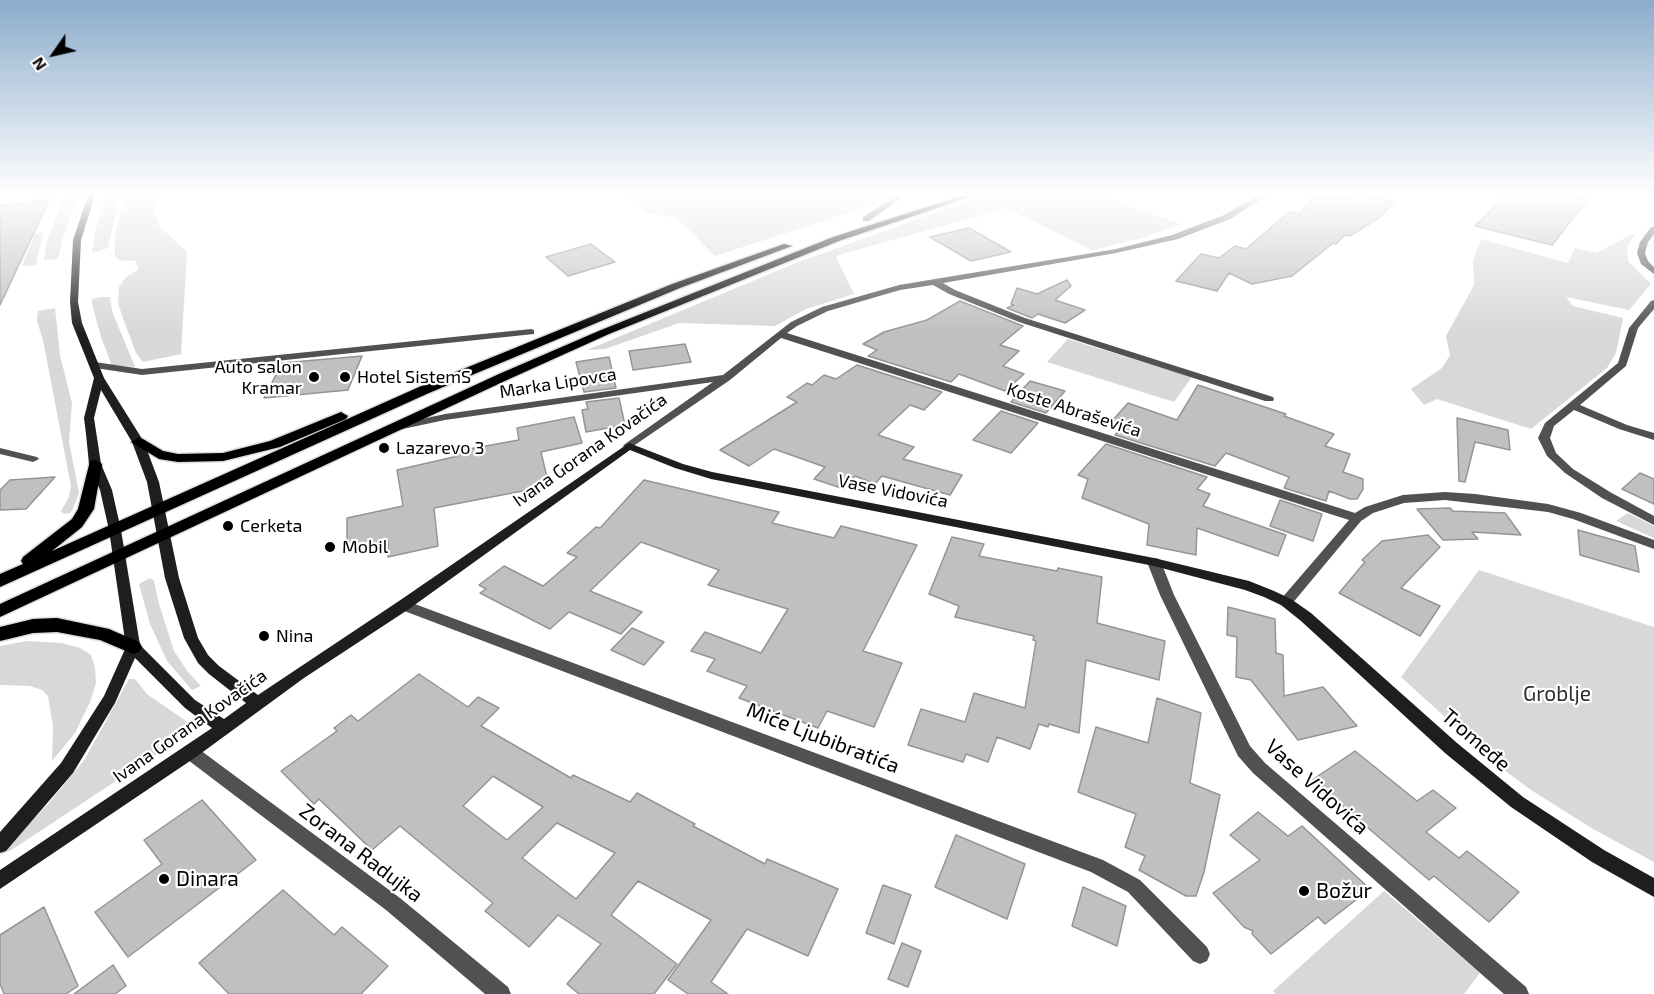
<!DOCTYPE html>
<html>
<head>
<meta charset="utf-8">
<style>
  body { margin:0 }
  #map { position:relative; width:1654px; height:994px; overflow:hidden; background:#fff; font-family:"Exo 2",sans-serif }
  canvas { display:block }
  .north { position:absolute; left:24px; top:24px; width:60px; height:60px; -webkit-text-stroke:4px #fff; paint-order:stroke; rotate:236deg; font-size:16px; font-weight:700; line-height:24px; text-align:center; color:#000 }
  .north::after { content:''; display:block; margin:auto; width:21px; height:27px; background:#000; clip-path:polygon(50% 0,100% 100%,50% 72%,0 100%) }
</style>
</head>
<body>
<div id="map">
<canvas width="1654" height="994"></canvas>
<div class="north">N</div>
</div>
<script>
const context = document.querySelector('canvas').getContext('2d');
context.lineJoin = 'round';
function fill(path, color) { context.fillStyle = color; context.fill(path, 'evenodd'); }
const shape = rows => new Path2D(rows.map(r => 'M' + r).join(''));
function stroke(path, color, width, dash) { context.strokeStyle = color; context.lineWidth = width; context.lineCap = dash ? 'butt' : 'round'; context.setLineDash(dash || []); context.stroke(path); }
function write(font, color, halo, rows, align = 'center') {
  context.font = font + ' "Exo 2",sans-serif'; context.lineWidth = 4.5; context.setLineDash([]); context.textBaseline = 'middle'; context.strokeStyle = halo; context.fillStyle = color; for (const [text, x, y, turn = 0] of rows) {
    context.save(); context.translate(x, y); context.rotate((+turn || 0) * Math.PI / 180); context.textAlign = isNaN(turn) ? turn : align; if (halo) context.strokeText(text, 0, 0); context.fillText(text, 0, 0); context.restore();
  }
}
fill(shape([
  [65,195,78,195,63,237,58,259,44,260,46,244],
  [106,195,120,195,108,248,92,253,95,232],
  [125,195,156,195,154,211,160,227,187,252,181,354,143,362,136,353,124,321,118,303,119,287,126,277,139,269,135,261,119,260,115,256,115,236],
  [630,195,904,195,715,256,677,218,644,212],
  [984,195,1100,195,1180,224,1146,237,1092,250,1007,208,839,255,836,257,854,294,806,309,775,326,679,323,605,349,587,350,796,263],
  [1637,232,1627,247,1628,261,1651,284,1629,310,1566,297,1573,306,1623,318,1616,353,1607,368,1531,429,1437,399,1424,405,1411,389,1442,368,1450,355,1446,336,1474,285,1473,261,1481,239,1568,263,1575,248,1596,253],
  [43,233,36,265,22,266,35,234],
  [101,297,110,297,112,311,135,367,112,366,101,337,92,304,92,299],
  [55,308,60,355,72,403,69,442,79,493,73,509,70,513,64,514,61,511,69,497,71,486,43,340,37,321,38,311],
  [1068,339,1192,377,1174,402,1047,362],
  [1628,513,1654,526,1654,538,1616,521],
  [1479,570,1654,627,1654,862,1593,829,1531,790,1500,767,1401,677],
  [150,578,154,581,159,604,174,651,188,672,201,686,192,690,167,661,150,624,139,584],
  [27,641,62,643,80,648,91,655,95,668,96,683,90,702,75,733,52,761,53,726,48,696,42,690,30,686,0,685,0,646],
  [129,679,135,679,147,694,196,728,13,849,0,855,48,804,85,759],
  [1384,891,1480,973,1464,994,1276,994,1273,991]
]), '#d8d8d8');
const building = shape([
  [1314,195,1349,197,1351,195,1363,195,1394,202,1380,217,1350,236,1345,235,1336,244,1333,243,1292,276,1252,284,1229,273,1217,291,1176,281,1201,254,1219,258,1235,246,1246,249,1289,212,1300,214,1314,195],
  [1506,195,1570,195,1588,199,1552,245,1475,226,1506,195],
  [49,199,41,218,0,305,0,206,49,199],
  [969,228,1011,252,971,261,930,237,969,228],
  [591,244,615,262,568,276,546,257,591,244],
  [1067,280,1071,286,1055,300,1085,310,1065,323,1038,314,1032,318,1007,308,1014,305,1011,304,1017,288,1037,294,1067,280],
  [960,301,1023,326,1000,345,1019,351,1003,366,1024,374,1005,391,959,374,951,382,868,356,877,350,863,344,884,332,927,320,960,301],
  [685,344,691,362,633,370,629,351,685,344],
  [362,356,348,390,264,398,282,363,362,356],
  [609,357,616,388,584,392,576,362,609,357],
  [857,365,942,392,924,410,910,405,878,435,914,447,903,459,962,475,950,495,882,476,875,484,855,476,844,489,814,479,825,467,774,449,749,466,720,450,797,402,787,397,807,383,812,385,824,375,836,379,857,365],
  [1030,381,1065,391,1046,413,1011,402,1030,381],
  [1198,385,1286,414,1284,416,1334,434,1325,446,1350,454,1343,472,1363,479,1363,489,1357,499,1350,499,1329,491,1326,501,1284,488,1289,477,1226,453,1215,466,1115,435,1123,425,1112,421,1128,403,1177,420,1198,385],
  [619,398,625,425,586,432,582,410,588,409,586,402,619,398],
  [1001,411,1038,423,1011,453,973,440,1001,411],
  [574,417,582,443,541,452,549,486,434,508,438,546,388,557,388,541,347,551,347,518,403,506,397,470,458,456,458,451,519,440,517,428,574,417],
  [1457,418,1508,430,1510,450,1475,442,1465,482,1459,481,1457,418],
  [1106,444,1207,477,1197,489,1210,494,1203,506,1286,535,1278,556,1197,528,1196,555,1147,545,1149,524,1082,498,1088,479,1078,475,1106,444],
  [1640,473,1654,479,1654,504,1622,489,1640,473],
  [55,477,26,509,0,510,0,490,10,480,55,477],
  [644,480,779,512,772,523,834,538,841,526,917,545,863,651,902,663,874,727,827,711,818,728,739,698,747,686,707,671,715,659,691,651,705,632,761,653,788,609,708,585,719,570,641,542,590,591,642,612,621,634,569,612,550,629,480,593,486,589,479,585,504,566,543,586,577,557,567,553,596,527,600,528,644,480],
  [1280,500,1322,514,1313,541,1270,526,1280,500],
  [1450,508,1453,511,1505,513,1521,535,1472,532,1478,539,1443,540,1417,509,1450,508],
  [1578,530,1635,546,1639,572,1580,555,1578,530],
  [1428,535,1440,547,1401,588,1440,606,1420,636,1339,593,1365,562,1362,560,1382,541,1428,535],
  [952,537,984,544,979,556,1057,571,1058,568,1102,577,1097,623,1165,641,1159,680,1086,660,1079,733,1049,724,1048,727,1039,724,1030,749,997,737,988,762,966,754,963,762,908,745,921,709,965,722,974,693,1025,708,1036,641,1033,640,1034,636,955,617,959,606,929,594,952,537],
  [1228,607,1275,619,1276,653,1283,655,1284,696,1323,687,1357,726,1298,740,1251,680,1236,677,1237,637,1227,635,1228,607],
  [632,628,664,642,644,665,611,650,632,628],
  [419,674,468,707,478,697,499,708,481,726,571,778,573,775,630,802,637,793,695,824,693,826,765,864,767,859,838,889,808,956,747,929,711,982,728,994,688,994,668,980,711,920,638,881,611,915,677,964,654,994,579,994,567,984,601,944,558,915,529,947,485,911,493,903,400,826,372,850,319,799,314,804,281,771,337,731,334,728,351,715,358,721,419,674],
  [493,776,543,807,507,840,463,806,493,776],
  [557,823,615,853,576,899,522,858,557,823],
  [1157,698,1201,713,1190,783,1220,795,1204,872,1196,896,1186,896,1139,870,1145,856,1125,847,1136,814,1078,792,1096,727,1148,743,1157,698],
  [1355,751,1417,801,1433,790,1456,808,1426,832,1459,858,1467,851,1519,892,1489,922,1434,876,1429,880,1312,780,1355,751],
  [202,800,256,860,128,957,95,912,162,864,144,840,202,800],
  [1258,812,1288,836,1302,826,1370,889,1325,924,1318,917,1271,954,1252,934,1253,931,1244,927,1213,893,1260,860,1230,835,1258,812],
  [956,835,1025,864,1007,919,935,887,956,835],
  [883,885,911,895,894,944,866,933,883,885],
  [1083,887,1126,906,1117,946,1072,926,1083,887],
  [283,890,334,935,342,927,388,966,361,994,229,994,199,963,283,890],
  [44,907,78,986,66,994,4,994,0,984,0,935,44,907],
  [902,943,921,951,908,987,888,979,902,943],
  [113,965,126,986,115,994,74,994,113,965]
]);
fill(building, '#c0c0c0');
stroke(building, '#959595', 1.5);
const primary = shape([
  [964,195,976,195,839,241,609,334,507,380,0,617,0,604,499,374,601,330,833,237,964,195],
  [784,244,792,246,680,288,429,393,0,587,0,574,23,564,21,561,23,557,72,519,78,509,90,461,95,460,102,464,94,509,82,527,52,551,419,387,672,284,784,244],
  [341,412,348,416,346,419,280,447,223,461,178,462,159,459,131,442,138,438,143,439,163,451,178,454,223,453,270,441,341,412],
  [57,618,109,629,139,642,142,647,139,652,133,654,100,640,57,632,33,633,0,641,0,627,33,619,57,618]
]);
stroke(primary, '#dbdbdb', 3);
fill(shape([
  [898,195,906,195,869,221,863,221,863,217,898,195],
  [531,329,534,330,534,334,142,375,95,368,90,365,95,362,142,369,531,329]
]), '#515151');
fill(shape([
  [1259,195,1268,195,1230,219,1178,239,1116,253,943,283,955,290,1025,318,1273,397,1274,399,1273,401,1265,401,1019,322,949,294,933,285,900,290,828,311,797,326,787,333,1355,513,1365,507,1403,495,1445,492,1475,494,1548,504,1581,513,1654,540,1654,549,1573,519,1548,512,1445,500,1404,503,1373,513,1361,521,1291,605,1286,607,1281,605,1279,602,1281,599,1349,520,781,338,730,380,629,449,625,448,623,446,625,444,713,382,445,420,398,430,393,427,394,425,445,414,723,375,791,322,822,307,899,285,1116,249,1172,235,1224,215,1259,195],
  [1651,227,1654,227,1654,234,1648,242,1645,253,1648,261,1654,267,1654,274,1641,264,1637,253,1640,242,1651,227],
  [1654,300,1654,309,1638,328,1626,366,1580,405,1627,425,1654,433,1654,440,1619,429,1574,410,1554,426,1550,438,1556,453,1573,469,1610,492,1654,516,1654,525,1602,498,1565,473,1547,456,1538,438,1545,423,1618,363,1629,328,1651,301,1654,300],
  [0,448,37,457,39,459,33,462,0,454,0,448],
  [1154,558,1159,559,1161,562,1174,595,1250,746,1265,763,1526,987,1529,994,1504,994,1253,773,1238,756,1160,595,1147,562,1149,559,1154,558],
  [404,600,1103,860,1140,880,1207,947,1210,954,1207,961,1200,964,1193,961,1128,892,1091,872,399,609,397,605,399,601,404,600],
  [190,745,196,747,400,898,508,987,511,994,485,994,386,910,184,757,182,752,184,747,190,745]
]), '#515151');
fill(shape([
  [88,195,95,195,81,240,78,302,82,323,104,378,144,442,159,482,179,578,198,638,208,655,219,666,258,695,399,601,629,443,683,464,712,472,1154,558,1249,581,1274,591,1291,599,1311,613,1457,743,1523,797,1604,850,1654,878,1654,897,1592,862,1511,807,1445,753,1301,621,1281,605,1264,597,1245,590,1154,566,711,479,675,468,630,450,409,609,304,678,196,757,0,889,0,870,212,728,185,708,135,658,115,703,73,773,6,851,0,853,0,832,61,763,104,696,126,647,109,530,100,490,89,464,86,434,84,418,94,378,72,323,70,302,73,240,88,195],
  [101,390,132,442,147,482,165,578,184,638,198,663,209,674,246,703,224,719,195,700,140,645,121,530,112,490,101,464,94,418,101,390]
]), '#1e1e1e');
fill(primary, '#000');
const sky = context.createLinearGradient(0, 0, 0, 334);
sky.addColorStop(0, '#8baccb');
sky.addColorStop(0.58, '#fff');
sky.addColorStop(1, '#ffffff00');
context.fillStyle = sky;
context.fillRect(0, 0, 1654, 334);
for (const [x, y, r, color] of [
  [314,377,6,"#000"],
  [345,377,6,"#000"],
  [384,448,6,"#000"],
  [228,526,6,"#000"],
  [330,547,6,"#000"],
  [264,636,6,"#000"],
  [164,879,6,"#000"],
  [1304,891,6,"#000"]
]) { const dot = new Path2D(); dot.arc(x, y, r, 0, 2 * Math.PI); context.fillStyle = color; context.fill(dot); stroke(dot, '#fff', 2); }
write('18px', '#000', '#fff', [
  ["Auto salon",302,367,"right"],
  ["Kramar",302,388,"right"],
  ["Hotel SistemS",357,377],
  ["Lazarevo 3",396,448],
  ["Cerketa",240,526],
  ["Mobil",342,547],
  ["Nina",276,636]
], 'left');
write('18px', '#000', '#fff', [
  ["Marka Lipovca",558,383,-9],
  ["Koste Abraševića",1074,410,18],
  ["Ivana Gorana Kovačića",590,450,-35],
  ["Vase Vidovića",893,491,11],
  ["Ivana Gorana Kovačića",190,726,-35]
]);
write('21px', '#2f2f2f', '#fff', [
  ["Groblje",1557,694]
]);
write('21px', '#000', '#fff', [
  ["Miće Ljubibratića",823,738,21],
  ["Tromeđe",1476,740,41],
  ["Vase Vidovića",1317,787,42],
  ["Zorana Radujka",361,853,37]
]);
write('21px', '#000', '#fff', [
  ["Dinara",176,879],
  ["Božur",1316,891]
], 'left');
</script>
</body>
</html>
